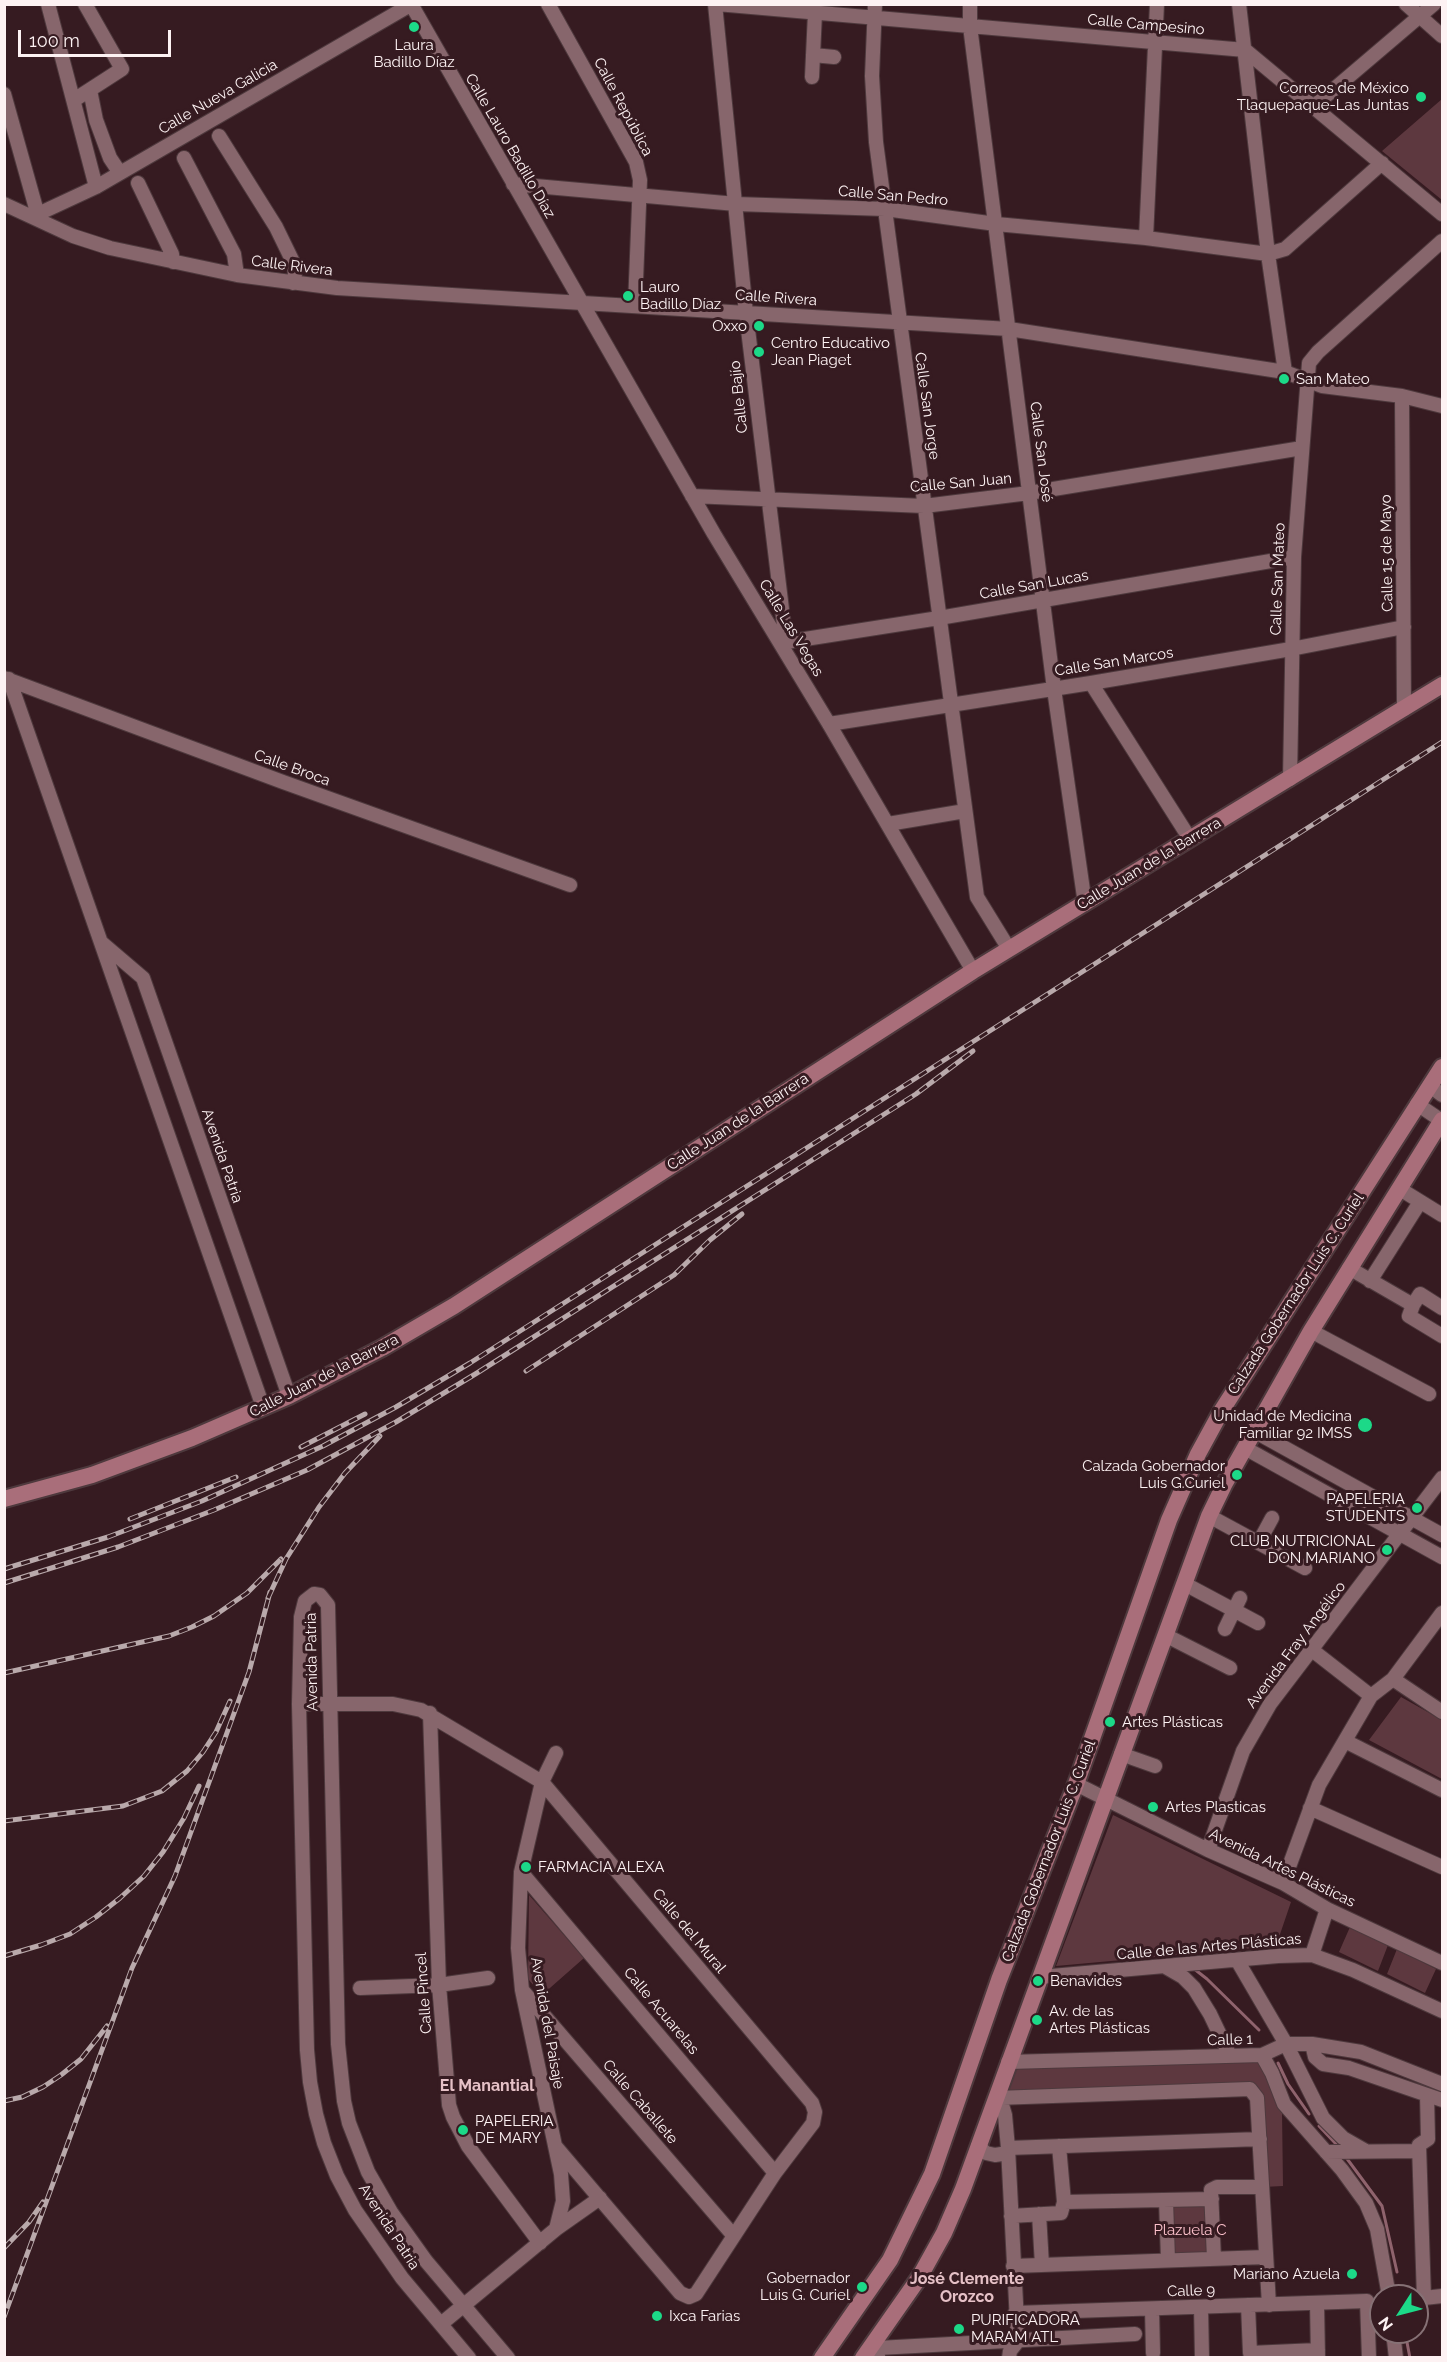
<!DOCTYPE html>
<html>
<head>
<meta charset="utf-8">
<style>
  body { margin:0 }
  #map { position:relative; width:1447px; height:2362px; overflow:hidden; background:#361b21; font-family:Raleway,sans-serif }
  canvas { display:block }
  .frame { position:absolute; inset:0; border:6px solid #fdf2f3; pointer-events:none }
  .north { position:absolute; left:1369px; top:2284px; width:60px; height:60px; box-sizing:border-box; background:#361b21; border:2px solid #867175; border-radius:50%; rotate:234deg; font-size:16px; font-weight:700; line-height:24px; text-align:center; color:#fdf2f3 }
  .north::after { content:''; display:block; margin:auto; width:21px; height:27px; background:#1cd988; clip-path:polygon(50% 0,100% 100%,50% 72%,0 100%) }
  .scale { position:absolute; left:18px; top:30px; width:153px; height:27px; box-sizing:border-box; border:3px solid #fdf2f3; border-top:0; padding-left:8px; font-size:18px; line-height:21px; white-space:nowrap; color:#fdf2f3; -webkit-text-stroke:4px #361b21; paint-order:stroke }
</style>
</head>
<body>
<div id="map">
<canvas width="1447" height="2362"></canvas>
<div class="frame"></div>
<div class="north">N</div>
<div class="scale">100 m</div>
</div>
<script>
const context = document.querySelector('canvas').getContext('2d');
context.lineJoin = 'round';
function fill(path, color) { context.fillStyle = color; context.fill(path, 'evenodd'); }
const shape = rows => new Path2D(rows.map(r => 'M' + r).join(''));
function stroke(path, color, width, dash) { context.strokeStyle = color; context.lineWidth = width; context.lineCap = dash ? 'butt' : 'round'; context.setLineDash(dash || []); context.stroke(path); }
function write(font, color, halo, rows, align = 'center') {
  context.font = font + ' Raleway,sans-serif'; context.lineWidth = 6; context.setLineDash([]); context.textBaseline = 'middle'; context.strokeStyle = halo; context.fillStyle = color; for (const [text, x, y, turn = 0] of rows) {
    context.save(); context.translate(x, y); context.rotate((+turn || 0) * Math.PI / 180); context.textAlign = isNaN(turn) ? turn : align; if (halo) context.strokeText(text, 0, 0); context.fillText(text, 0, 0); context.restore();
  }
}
fill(shape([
  [1442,99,1442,200,1382,151],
  [1401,1697,1442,1720,1442,1779,1369,1740],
  [1113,1815,1291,1902,1276,1946,1056,1966],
  [529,1895,584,1958,542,1995,528,1979],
  [1350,1927,1388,1945,1378,1971,1339,1952],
  [1397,1949,1436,1969,1425,1993,1387,1974],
  [1261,2057,1282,2110,1283,2186,1263,2187,1249,2087,1006,2096,1009,2063],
  [1212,2199,1214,2259,1168,2260,1166,2200]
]), '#5d383f');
stroke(shape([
  [1185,1953,1187,1957],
  [1193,1968,1207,1979,1259,2030],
  [1278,2063,1288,2084,1309,2114],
  [1319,2126,1336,2144],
  [1345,2156,1382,2206,1397,2272],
  [1405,2332,1410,2358]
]), '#8f636d', 3);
const minor = shape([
  [48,4,96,187],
  [411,4,714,534,829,724,973,971],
  [548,4,636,162,640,180,635,306],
  [715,4,746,313,786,642],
  [717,4,1245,50,1442,214],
  [875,4,872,76,876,142,977,897,1009,949],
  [970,4,970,26,1054,689,1085,904],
  [1239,4,1268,254,1285,372],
  [1406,4,1442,36],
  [813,55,834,57],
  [812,77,815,13],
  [90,90,96,120,110,158,120,173],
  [4,94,39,219],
  [74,100,122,69,85,4],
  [1313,107,1434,4],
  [219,136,276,227,294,264,295,274,293,283],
  [184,158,234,254,237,275],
  [138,183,172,254,173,262],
  [513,184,736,204,885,209,996,224,1146,238,1268,254,1285,249,1382,163],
  [4,204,73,236,110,248,237,275,337,288,1009,329,1285,372,1322,386,1402,396,1442,406],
  [38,214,96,187,412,4],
  [1146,238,1157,4],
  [1402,396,1404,709],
  [692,496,924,506,1029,493,1302,448],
  [780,640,786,642,939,618,1294,557],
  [4,678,283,782,570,885],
  [9,679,263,1407],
  [1091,683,1190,839],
  [829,724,1091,683,1291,649,1404,627],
  [1290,779,1294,557,1309,363,1318,352,1442,241],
  [888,824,965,811],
  [102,943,143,978,289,1396],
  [1430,1086,1442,1095],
  [1417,1104,1442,1121],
  [1400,1189,1442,1215],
  [1349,1268,1413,1305,1409,1316,1442,1336],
  [1370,1281,1420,1202],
  [1413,1305,1420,1294,1442,1308],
  [1311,1331,1429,1394],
  [1254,1431,1442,1535],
  [1245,1448,1442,1557],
  [1209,1516,1305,1568],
  [1259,1542,1272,1518],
  [1185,1584,1258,1623],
  [1225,1629,1240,1598],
  [1165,1635,1230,1668],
  [1312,1650,1371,1696],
  [1393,1679,1442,1712],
  [299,1704,393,1704,421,1710,542,1782,812,2103,815,2112,813,2123,775,2173,696,2294,689,2297,680,2293,556,2147],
  [430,1713,439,1985,449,2105,453,2117,468,2146,540,2243],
  [1345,1741,1442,1790],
  [1121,1754,1155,1766],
  [1076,1784,1208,1850,1283,1883,1327,1909,1442,1963],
  [1310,1808,1442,1867],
  [1208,1850,1243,1751,1270,1704,1442,1478],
  [521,1872,775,2173],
  [1283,1883,1319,1785,1371,1696,1393,1679,1442,1613],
  [1312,1955,1327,1909],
  [1237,1960,1286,2044,1323,2118,1343,2138,1364,2150],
  [1164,1966,1183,1977,1194,1988,1210,2014,1230,2056],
  [1040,1977,1278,1956,1312,1955,1353,1970,1442,2011],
  [360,1988,439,1985,488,1978],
  [523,1991,733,2235],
  [1312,2044,1315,2057,1323,2064,1349,2068,1442,2100],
  [1262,2055,1272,2073,1284,2104,1342,2170,1366,2203,1377,2229,1389,2296],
  [1008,2062,1262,2055,1286,2044,1312,2044,1361,2052,1442,2084],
  [1427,2095,1428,2139,1419,2145,1424,2298,1442,2296],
  [996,2098,1250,2089,1257,2098,1269,2305],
  [1000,2098,1005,2115,1008,2148,1018,2341,1010,2351,1009,2358],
  [978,2146,986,2153,995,2155,1008,2153],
  [1059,2146,1064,2202],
  [1008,2148,1260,2139],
  [1326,2152,1419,2151],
  [1166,2200,1168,2260],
  [1039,2214,1042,2265],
  [1011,2216,1061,2213,1064,2202,1212,2199],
  [556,2229,563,2201,561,2174,522,1990,518,1948,521,1872,542,1782,556,1753],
  [1214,2259,1211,2190,1217,2187,1262,2187],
  [1013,2266,1266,2257],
  [1317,2303,1318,2358],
  [1248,2305,1250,2353,1318,2350],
  [1201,2307,1202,2358],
  [1152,2309,1153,2353],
  [1015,2313,1367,2301,1369,2358],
  [441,2324,556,2229,600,2198],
  [1393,2332,1396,2358],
  [469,2358,402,2278,355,2210,337,2176,324,2143,316,2114,310,2082,307,2050,299,1704,301,1617,305,1601,314,1594,320,1595,328,1605,338,2044,344,2101,349,2123,368,2172,391,2212,426,2261,508,2358],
  [878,2358,878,2348,1135,2334]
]);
const major = shape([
  [4,1499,92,1475,192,1438,289,1396,382,1348,454,1306,973,971,1442,685],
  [822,2358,890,2260,932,2174,999,1980,1076,1784,1169,1520,1198,1454,1222,1410,1442,1067],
  [863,2358,919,2278,944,2233,963,2189,1209,1516,1225,1483,1311,1331,1442,1120]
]);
stroke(minor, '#4e393d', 16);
stroke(major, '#4e393d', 20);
stroke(minor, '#87666c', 14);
stroke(major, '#a96e7a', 16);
const rail = shape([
  [526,1371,674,1275,710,1240,742,1214],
  [301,1447,365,1414],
  [130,1519,236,1477],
  [4,1569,108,1537,202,1501,323,1446,396,1407,470,1363,1442,742],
  [4,1583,118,1547,214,1510,307,1470,396,1422,477,1373,916,1094,973,1051],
  [268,1598,286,1559,319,1507,345,1473,380,1436],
  [4,1673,169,1636,192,1627,214,1616,247,1593,281,1559],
  [4,1821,123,1806,162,1791,187,1771,203,1752,216,1732,230,1701],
  [4,1956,41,1945,70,1934,96,1917,120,1898,144,1876,163,1852,184,1818,199,1786],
  [4,2101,22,2097,43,2087,61,2075,81,2059,107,2026],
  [4,2248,29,2222,43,2202],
  [4,2317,132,1968,175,1876,249,1672,270,1592]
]);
stroke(rail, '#b9a9ab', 5);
stroke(rail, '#361b21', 3, [9]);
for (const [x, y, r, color] of [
  [414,27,6,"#1cd988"],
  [1421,97,6,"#1cd988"],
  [628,296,6,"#1cd988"],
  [759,326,6,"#1cd988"],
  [759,352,6,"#1cd988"],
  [1284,379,6,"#1cd988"],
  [1365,1425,8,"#1cd988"],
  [1237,1475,6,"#1cd988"],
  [1417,1508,6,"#1cd988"],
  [1387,1550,6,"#1cd988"],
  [1110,1722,6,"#1cd988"],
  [1153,1807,6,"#1cd988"],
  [526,1867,6,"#1cd988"],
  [1038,1981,6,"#1cd988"],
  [1037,2020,6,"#1cd988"],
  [463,2130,6,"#1cd988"],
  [1352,2274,6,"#1cd988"],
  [862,2287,6,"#1cd988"],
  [657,2316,6,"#1cd988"],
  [959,2329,6,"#1cd988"]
]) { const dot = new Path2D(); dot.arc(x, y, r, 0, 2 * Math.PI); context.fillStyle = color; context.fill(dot); stroke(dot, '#361b21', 2); }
write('15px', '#fdf2f3', '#361b21', [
  ["Calle Campesino",1146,25,5],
  ["Calle Nueva Galicia",218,97,-30],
  ["Calle República",623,107,62],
  ["Calle Lauro Badillo Díaz",510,146,60],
  ["Calle San Pedro",893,196,5],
  ["Calle Rivera",292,266,7],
  ["Calle Rivera",776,298,4],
  ["Calle Bajío",739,397,-96],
  ["Calle San Jorge",927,406,82],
  ["Calle San José",1041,452,83],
  ["Calle San Juan",961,483,-5],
  ["Calle 15 de Mayo",1387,553,-91],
  ["Calle San Mateo",1278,579,-88],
  ["Calle San Lucas",1034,585,-10],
  ["Calle Las Vegas",791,628,59],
  ["Calle San Marcos",1114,662,-9],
  ["Calle Broca",292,768,20],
  ["Calle Juan de la Barrera",1149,864,-31],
  ["Calle Juan de la Barrera",738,1122,-33],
  ["Avenida Patria",222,1156,71],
  ["Calzada Gobernador Luis C. Curiel",1296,1294,-57],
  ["Calle Juan de la Barrera",324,1376,-27],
  ["Avenida Fray Angélico",1296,1645,-53],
  ["Avenida Patria",312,1662,-91],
  ["Calzada Gobernador Luis C. Curiel",1049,1851,-69],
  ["Avenida Artes Plásticas",1282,1868,26],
  ["Calle del Mural",689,1931,50],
  ["Calle de las Artes Plásticas",1209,1947,-5],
  ["Calle Pincel",424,1993,-94],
  ["Calle Acuarelas",661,2011,50],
  ["Avenida del Paisaje",547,2023,80],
  ["Calle 1",1230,2040,-2],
  ["Calle Caballete",640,2102,49],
  ["Avenida Patria",389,2227,57],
  ["Calle 9",1191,2291,-2]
]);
write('15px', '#fdf2f3', '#361b21', [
  ["Laura",414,45,"center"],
  ["Badillo Díaz",414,62,"center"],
  ["Correos de México",1409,88,"right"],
  ["Tlaquepaque-Las Juntas",1409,105,"right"],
  ["Lauro",640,287],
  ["Badillo Díaz",640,304],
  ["Oxxo",747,326,"right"],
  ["Centro Educativo",771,343],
  ["Jean Piaget",771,360],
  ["San Mateo",1296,379],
  ["Unidad de Medicina",1352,1416,"right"],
  ["Familiar 92 IMSS",1352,1433,"right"],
  ["Calzada Gobernador",1225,1466,"right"],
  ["Luis G.Curiel",1225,1483,"right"],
  ["PAPELERIA",1405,1499,"right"],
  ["STUDENTS",1405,1516,"right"],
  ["CLUB NUTRICIONAL",1375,1541,"right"],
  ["DON MARIANO",1375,1558,"right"],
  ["Artes Plásticas",1122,1722],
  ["Artes Plasticas",1165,1807],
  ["FARMACIA ALEXA",538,1867],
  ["Benavides",1050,1981],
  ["Av. de las",1049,2011],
  ["Artes Plásticas",1049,2028],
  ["PAPELERIA",475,2121],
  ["DE MARY",475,2138],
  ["Mariano Azuela",1340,2274,"right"],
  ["Gobernador",850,2278,"right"],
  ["Luis G. Curiel",850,2295,"right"],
  ["Ixca Farias",669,2316],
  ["PURIFICADORA",971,2320],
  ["MARAM ATL",971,2337]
], 'left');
write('15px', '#fcc1cb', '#361b21', [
  ["Plazuela C",1190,2230]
]);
write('bold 16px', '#e5c0c6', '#361b21', [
  ["El Manantial",487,2086],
  ["José Clemente",967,2279],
  ["Orozco",967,2297]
]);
</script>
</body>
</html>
